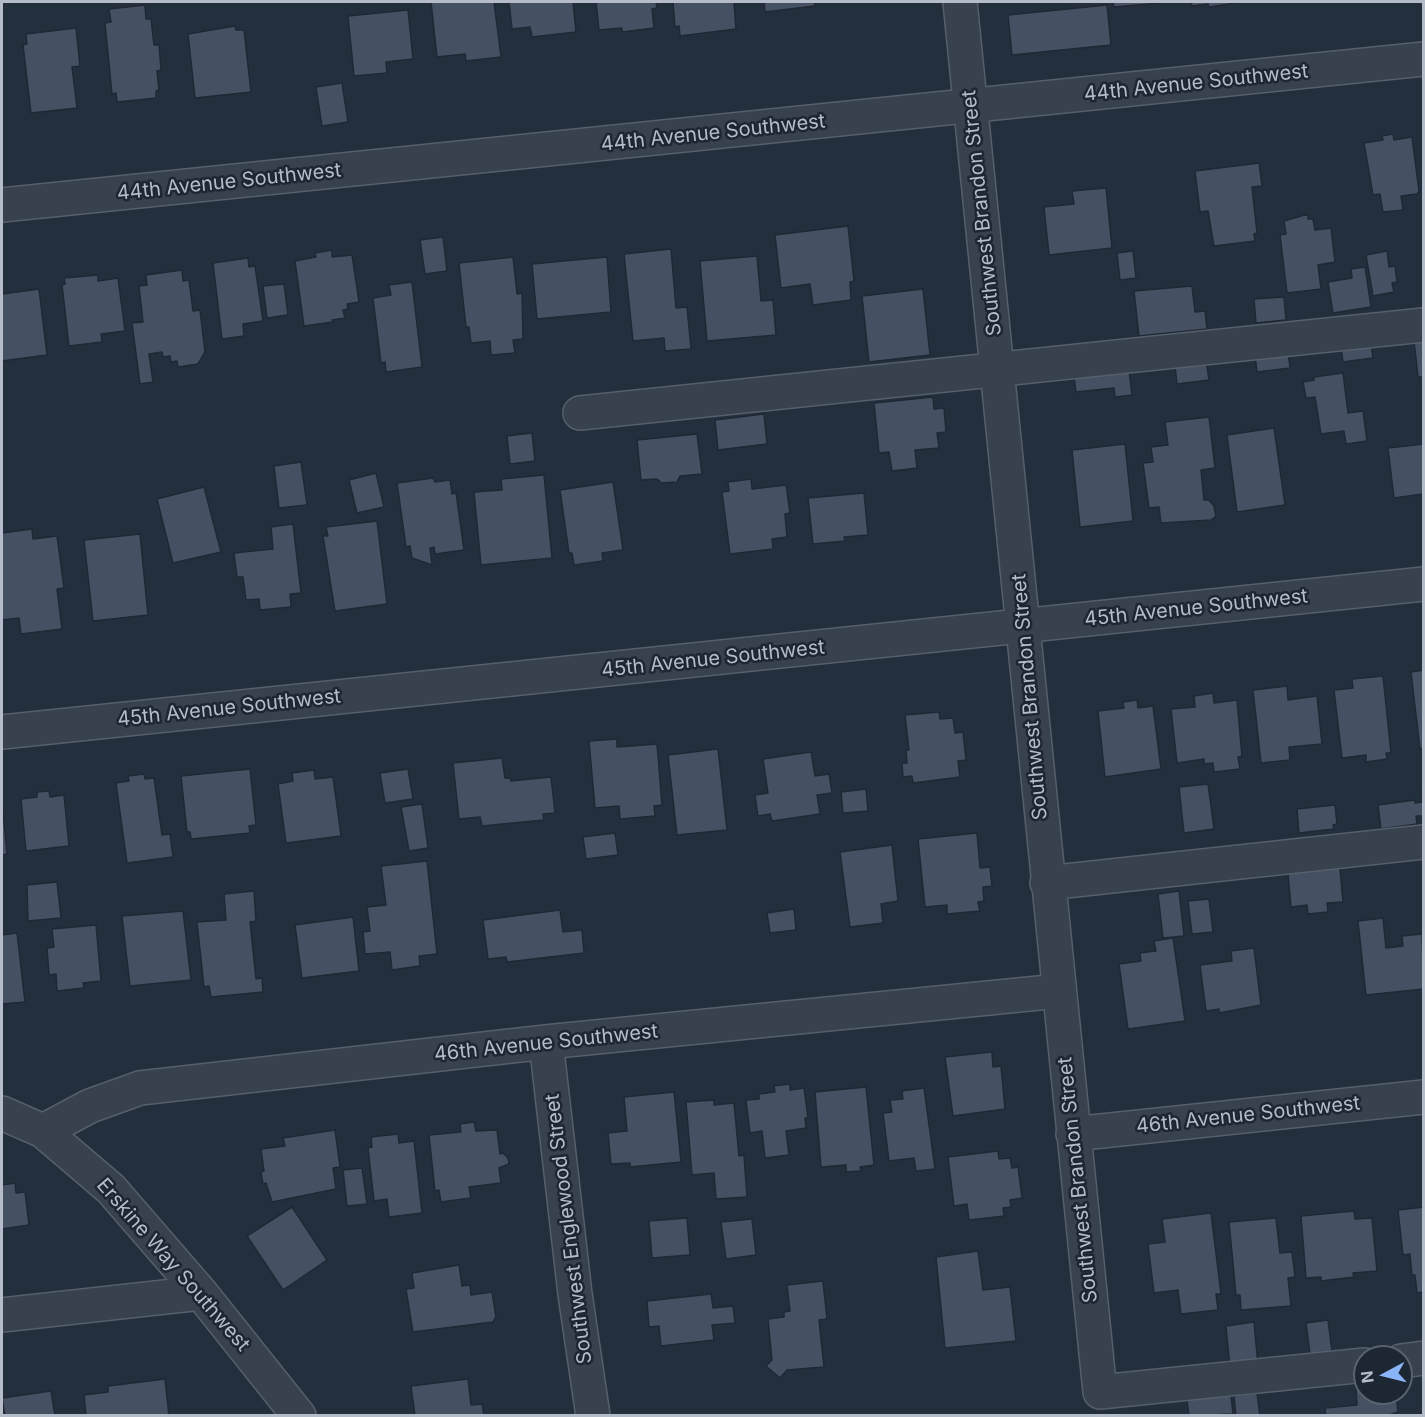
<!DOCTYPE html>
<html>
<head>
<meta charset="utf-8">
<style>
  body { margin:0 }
  #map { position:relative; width:1425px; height:1417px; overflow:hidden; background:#242f3e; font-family:Inter,sans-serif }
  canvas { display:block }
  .frame { position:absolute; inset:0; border:3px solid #b4bcc9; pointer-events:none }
  .north { position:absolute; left:1353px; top:1345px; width:60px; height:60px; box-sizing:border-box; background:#1d2633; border:2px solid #59626f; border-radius:50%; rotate:263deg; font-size:16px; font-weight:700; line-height:24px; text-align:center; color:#b4bcc9 }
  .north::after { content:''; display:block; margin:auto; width:21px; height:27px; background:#8ab4f8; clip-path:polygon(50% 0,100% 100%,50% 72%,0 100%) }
</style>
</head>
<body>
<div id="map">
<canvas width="1425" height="1417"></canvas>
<div class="frame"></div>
<div class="north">N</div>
</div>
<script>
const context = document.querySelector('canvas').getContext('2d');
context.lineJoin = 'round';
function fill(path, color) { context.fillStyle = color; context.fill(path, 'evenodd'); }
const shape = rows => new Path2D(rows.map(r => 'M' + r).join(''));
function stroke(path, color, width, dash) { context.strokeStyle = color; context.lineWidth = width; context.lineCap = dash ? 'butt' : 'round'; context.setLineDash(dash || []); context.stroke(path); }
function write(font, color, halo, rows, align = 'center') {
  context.font = font + ' Inter,sans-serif'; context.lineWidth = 5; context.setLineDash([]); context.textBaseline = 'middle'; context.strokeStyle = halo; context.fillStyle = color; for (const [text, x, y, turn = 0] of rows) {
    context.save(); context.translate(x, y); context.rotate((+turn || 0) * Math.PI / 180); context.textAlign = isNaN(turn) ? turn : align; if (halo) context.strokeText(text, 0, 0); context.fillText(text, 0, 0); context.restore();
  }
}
const building = shape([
  [431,2,494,2,501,57,466,61,465,54,437,57,431,2],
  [509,2,573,2,576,32,532,37,530,27,512,29,509,2],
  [596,2,656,2,657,8,652,9,654,28,622,32,622,28,599,30,596,2],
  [673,2,734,2,736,29,680,36,679,26,675,27,673,2],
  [764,2,814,2,815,6,765,12,764,2],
  [1113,2,1161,2,1161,3,1114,7,1113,2],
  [1191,2,1234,2,1235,3,1209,7,1208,4,1192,6,1191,2],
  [145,5,146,19,151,19,154,45,159,45,161,70,157,71,159,90,156,91,156,98,117,102,116,93,112,94,105,23,111,22,109,9,145,5],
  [1107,5,1111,45,1012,55,1008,15,1107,5],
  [408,10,413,59,386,62,387,73,354,76,348,16,408,10],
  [235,26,236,30,244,30,251,92,195,98,188,34,235,26],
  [76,28,80,66,72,67,77,108,31,113,23,45,27,44,26,34,76,28],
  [342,83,348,122,322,126,316,87,342,83],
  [1393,134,1394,140,1412,137,1419,191,1417,194,1401,196,1403,210,1383,212,1380,194,1373,195,1364,143,1383,140,1382,136,1393,134],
  [1259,163,1262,186,1252,187,1257,233,1254,234,1255,241,1214,246,1208,211,1200,212,1195,171,1259,163],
  [1106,188,1112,248,1049,255,1044,207,1074,204,1072,191,1106,188],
  [1308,214,1308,219,1313,219,1315,230,1331,228,1335,262,1318,265,1321,289,1287,293,1280,235,1286,234,1284,221,1308,214],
  [848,226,854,281,850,282,851,300,813,305,810,284,781,288,775,235,848,226],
  [443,237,447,271,425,274,420,240,443,237],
  [671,249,676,308,687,307,691,349,665,351,664,338,633,341,624,254,671,249],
  [332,250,332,257,352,255,359,302,347,304,348,309,343,310,345,318,332,320,333,322,304,326,295,261,316,257,315,253,332,250],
  [1133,251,1136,278,1120,280,1117,253,1133,251],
  [1387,251,1389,267,1395,266,1397,282,1392,283,1394,292,1373,296,1366,255,1387,251],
  [757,256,761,301,773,300,776,335,707,341,700,261,757,256],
  [513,257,517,294,522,293,523,339,513,340,515,353,491,355,490,341,471,343,469,327,466,327,459,263,513,257],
  [607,257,611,312,537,319,532,264,607,257],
  [248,258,249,267,255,266,263,321,243,324,244,336,222,339,213,263,248,258],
  [1365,267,1371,307,1333,313,1328,282,1352,278,1351,269,1365,267],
  [182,270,183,281,189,280,193,311,200,310,205,352,198,364,178,367,177,361,171,362,170,356,163,357,162,352,149,354,153,382,140,384,132,323,143,322,139,286,147,285,146,275,182,270],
  [98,275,98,281,118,278,125,331,101,334,102,342,69,346,62,285,65,284,64,278,98,275],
  [412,282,422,367,386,372,385,362,381,363,373,298,391,295,389,285,412,282],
  [284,284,288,315,267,318,263,286,284,284],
  [1192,286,1195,312,1205,311,1207,329,1139,336,1134,291,1192,286],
  [39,289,47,355,2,361,2,294,39,289],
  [923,289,930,355,869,362,862,296,923,289],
  [1284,297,1286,320,1256,323,1254,299,1284,297],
  [1424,330,1424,377,1418,377,1413,332,1424,330],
  [1370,336,1373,358,1343,362,1340,340,1370,336],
  [1287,344,1290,368,1257,372,1254,347,1287,344],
  [1205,353,1209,380,1177,384,1174,357,1205,353],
  [1128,362,1132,395,1115,397,1114,388,1076,392,1073,368,1128,362],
  [1343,373,1348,413,1363,411,1367,441,1346,444,1344,431,1321,434,1315,397,1306,398,1303,382,1314,380,1314,377,1343,373],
  [933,397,934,409,944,408,946,432,937,433,939,448,915,450,917,468,892,471,889,452,879,453,874,403,933,397],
  [764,414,767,444,718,450,715,420,764,414],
  [1209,417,1215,468,1201,470,1204,500,1209,500,1214,506,1216,516,1211,520,1161,523,1159,507,1149,508,1143,463,1153,462,1151,447,1168,445,1165,422,1209,417],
  [1274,428,1285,505,1237,512,1227,435,1274,428],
  [532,433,535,461,510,464,507,436,532,433],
  [697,434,702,474,680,476,677,482,662,483,657,479,641,480,637,440,697,434],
  [1125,444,1133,521,1080,527,1072,450,1125,444],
  [1424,444,1423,494,1394,498,1388,448,1424,444],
  [301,462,307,505,279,508,274,466,301,462],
  [376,473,384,507,357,513,349,480,376,473],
  [544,475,552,558,481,565,474,492,502,490,501,479,544,475],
  [433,478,435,482,450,480,452,494,456,493,464,550,435,554,434,547,430,548,432,565,412,558,410,546,406,547,397,483,433,478],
  [751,479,752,489,786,485,790,513,785,514,787,537,772,539,773,549,730,554,722,492,729,491,728,482,751,479],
  [613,482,623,550,602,553,603,561,574,565,572,553,569,553,560,490,613,482],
  [204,487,221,552,173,563,157,499,204,487],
  [864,493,868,535,844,537,845,541,813,544,808,498,864,493],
  [377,521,387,604,335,611,323,536,328,536,326,527,377,521],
  [293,524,301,593,290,594,291,607,260,610,259,599,246,600,243,577,237,577,234,553,273,549,271,527,293,524],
  [32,529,33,539,57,536,64,588,57,589,62,629,21,634,19,618,2,620,2,533,32,529],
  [140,534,148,615,93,621,84,540,140,534],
  [1424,670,1424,748,1420,749,1411,672,1424,670],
  [1383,676,1391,753,1386,753,1387,759,1366,762,1366,755,1342,758,1334,690,1353,688,1352,679,1383,676],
  [1287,686,1288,700,1317,696,1322,744,1289,747,1290,760,1261,763,1253,690,1287,686],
  [1213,693,1214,703,1237,700,1242,756,1238,757,1240,769,1214,772,1213,763,1204,764,1204,759,1177,763,1171,709,1195,707,1194,696,1213,693],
  [1137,700,1138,708,1153,706,1161,769,1105,777,1098,711,1124,708,1123,702,1137,700],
  [939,712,940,719,953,718,955,733,963,732,966,760,958,761,960,777,913,783,912,776,903,777,902,763,907,763,906,750,909,750,905,715,939,712],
  [617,739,617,747,657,744,662,805,654,806,655,816,620,819,619,806,595,808,589,741,617,739],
  [718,749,727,830,677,835,668,755,718,749],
  [811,752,815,776,829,774,832,793,817,795,820,814,772,821,770,814,758,816,755,795,768,793,763,759,811,752],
  [502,758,505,778,510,778,511,781,551,777,555,813,543,814,544,820,482,826,480,817,459,819,453,763,502,758],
  [250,769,256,825,249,826,250,833,191,839,190,832,187,832,181,776,250,769],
  [408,769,413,799,385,803,380,773,408,769],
  [314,770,315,779,333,777,341,836,286,843,278,784,293,781,292,773,314,770],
  [144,774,145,779,154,778,162,835,170,834,173,857,127,863,116,783,129,781,128,776,144,774],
  [1208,784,1214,829,1184,833,1179,787,1208,784],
  [866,789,868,811,843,813,841,792,866,789],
  [49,791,50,797,64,795,69,846,26,851,21,799,37,797,37,792,49,791],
  [1424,791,1424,822,1423,816,1416,816,1417,824,1381,829,1378,805,1415,800,1415,803,1422,802,1421,792,1424,791],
  [2,801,7,854,2,855,2,801],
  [422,804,428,848,409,851,401,807,422,804],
  [1335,805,1337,824,1333,825,1334,829,1299,833,1297,809,1335,805],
  [615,833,618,855,586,859,583,837,615,833],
  [977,833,980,868,990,867,992,886,983,887,984,901,978,902,980,911,947,914,947,905,925,907,918,839,977,833],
  [892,845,898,901,881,904,883,923,850,927,840,852,892,845],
  [1339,858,1343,902,1327,903,1328,912,1308,914,1307,905,1291,907,1287,863,1339,858],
  [427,861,437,954,419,956,420,966,392,970,390,952,365,954,363,932,370,931,367,907,386,905,381,866,427,861],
  [57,882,61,918,28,921,27,885,57,882],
  [254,891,256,921,250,922,256,979,262,978,263,992,211,997,209,986,204,987,197,922,226,920,224,894,254,891],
  [1179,891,1184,936,1163,938,1158,894,1179,891],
  [1209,899,1213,932,1192,934,1188,901,1209,899],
  [794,909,796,930,770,933,767,913,794,909],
  [560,910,563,932,582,930,584,953,507,962,506,957,488,959,483,920,560,910],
  [183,911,191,980,130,986,122,916,183,911],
  [353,917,359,971,302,978,295,925,353,917],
  [1383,918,1386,948,1403,946,1402,936,1422,934,1424,989,1366,995,1358,921,1383,918],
  [96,925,101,981,83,983,84,988,57,991,56,974,49,975,47,948,54,947,52,929,96,925],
  [17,933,25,1002,2,1004,2,935,17,933],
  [1173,938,1185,1021,1128,1029,1119,964,1141,961,1140,953,1156,951,1154,941,1173,938],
  [1254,948,1261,1005,1219,1013,1219,1009,1206,1011,1200,965,1232,961,1231,951,1254,948],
  [992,1052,993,1067,1001,1066,1005,1109,953,1116,945,1057,992,1052],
  [790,1084,790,1090,804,1088,808,1118,805,1118,806,1128,786,1131,789,1155,765,1158,762,1131,750,1133,746,1100,759,1099,759,1094,775,1092,774,1086,790,1084],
  [866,1087,874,1165,860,1167,861,1171,846,1172,846,1165,821,1167,815,1092,866,1087],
  [924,1088,935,1169,916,1171,914,1158,889,1161,883,1113,892,1112,890,1100,903,1099,902,1091,924,1088],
  [674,1092,681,1162,630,1167,630,1163,611,1164,608,1133,627,1131,624,1097,674,1092],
  [714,1100,714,1105,734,1103,739,1156,744,1155,747,1197,716,1199,714,1173,692,1175,686,1102,714,1100],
  [474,1122,476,1131,497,1130,500,1154,503,1153,508,1158,509,1164,499,1168,501,1183,469,1187,471,1198,441,1202,439,1190,435,1191,429,1135,461,1132,460,1124,474,1122],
  [335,1130,340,1167,333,1168,336,1189,272,1202,266,1183,263,1184,261,1172,264,1171,261,1149,285,1146,283,1138,335,1130],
  [398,1134,399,1143,414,1141,422,1213,389,1217,387,1199,374,1201,368,1148,372,1147,371,1137,398,1134],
  [998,1151,999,1159,1010,1158,1012,1168,1018,1167,1022,1198,1010,1200,1011,1207,1003,1208,1004,1216,969,1220,967,1204,954,1206,948,1157,998,1151],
  [362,1168,367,1204,347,1206,343,1170,362,1168],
  [15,1183,16,1193,25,1192,29,1225,2,1229,2,1185,15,1183],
  [292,1207,327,1260,283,1290,247,1236,292,1207],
  [1424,1207,1424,1292,1417,1293,1415,1275,1412,1275,1410,1254,1403,1255,1398,1210,1424,1207],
  [1354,1211,1355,1219,1372,1218,1377,1271,1353,1273,1354,1277,1321,1281,1321,1277,1306,1278,1301,1216,1354,1211],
  [1211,1213,1221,1294,1216,1294,1218,1310,1181,1314,1178,1290,1154,1293,1148,1244,1165,1242,1162,1219,1211,1213],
  [687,1218,690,1255,652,1258,649,1221,687,1218],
  [1276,1218,1280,1253,1292,1252,1295,1277,1288,1278,1291,1306,1241,1310,1240,1295,1236,1295,1229,1222,1276,1218],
  [752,1219,756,1255,726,1259,721,1222,752,1219],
  [978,1251,983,1290,1010,1287,1016,1341,945,1348,936,1257,978,1251],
  [459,1265,462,1286,470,1285,471,1295,492,1292,496,1317,493,1322,413,1332,406,1289,414,1288,412,1273,459,1265],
  [823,1281,827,1319,819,1320,824,1367,787,1370,780,1378,766,1366,772,1360,768,1319,784,1317,784,1312,790,1311,787,1285,823,1281],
  [711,1294,713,1308,733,1306,735,1323,712,1325,714,1340,661,1346,659,1326,649,1327,647,1301,711,1294],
  [1328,1320,1332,1351,1310,1354,1306,1323,1328,1320],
  [1254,1322,1258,1365,1230,1368,1226,1326,1254,1322],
  [165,1379,169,1416,86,1416,84,1395,108,1392,108,1386,165,1379],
  [468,1379,471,1405,482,1404,484,1416,415,1416,411,1386,468,1379],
  [1230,1387,1233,1414,1189,1416,1186,1392,1230,1387],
  [1365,1387,1365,1393,1396,1393,1398,1412,1386,1416,1326,1416,1325,1408,1357,1405,1356,1388,1365,1387],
  [51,1391,55,1416,5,1416,2,1398,51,1391],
  [1257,1393,1260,1416,1236,1416,1234,1396,1257,1393]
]);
fill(building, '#455162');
stroke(building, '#1f2835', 1.5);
const minor = shape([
  [960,2,1100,1392,1365,1365],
  [2,205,1424,59],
  [580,413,1424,325],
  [2,732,1424,584],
  [1047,883,1424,842],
  [546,1042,575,1294,593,1416],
  [2,1113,43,1131,111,1189,201,1293,299,1416],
  [43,1131,90,1106,140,1088,546,1042,1059,991],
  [1073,1134,1424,1097],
  [2,1315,201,1293],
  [1401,1361,1424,1358]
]);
stroke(minor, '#565f6c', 36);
stroke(minor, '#38414e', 33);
write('20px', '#b4bcc9', '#1d2633', [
  ["44th Avenue Southwest",1196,83,-6],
  ["44th Avenue Southwest",713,133,-6],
  ["44th Avenue Southwest",229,182,-6],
  ["Southwest Brandon Street",982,213,-96],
  ["45th Avenue Southwest",1196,608,-6],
  ["45th Avenue Southwest",713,659,-6],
  ["Southwest Brandon Street",1030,697,-95],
  ["45th Avenue Southwest",229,708,-6],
  ["46th Avenue Southwest",546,1043,-6],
  ["46th Avenue Southwest",1248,1115,-6],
  ["Southwest Brandon Street",1078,1180,-96],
  ["Southwest Englewood Street",569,1229,-97],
  ["Erskine Way Southwest",173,1265,49]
]);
</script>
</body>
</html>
